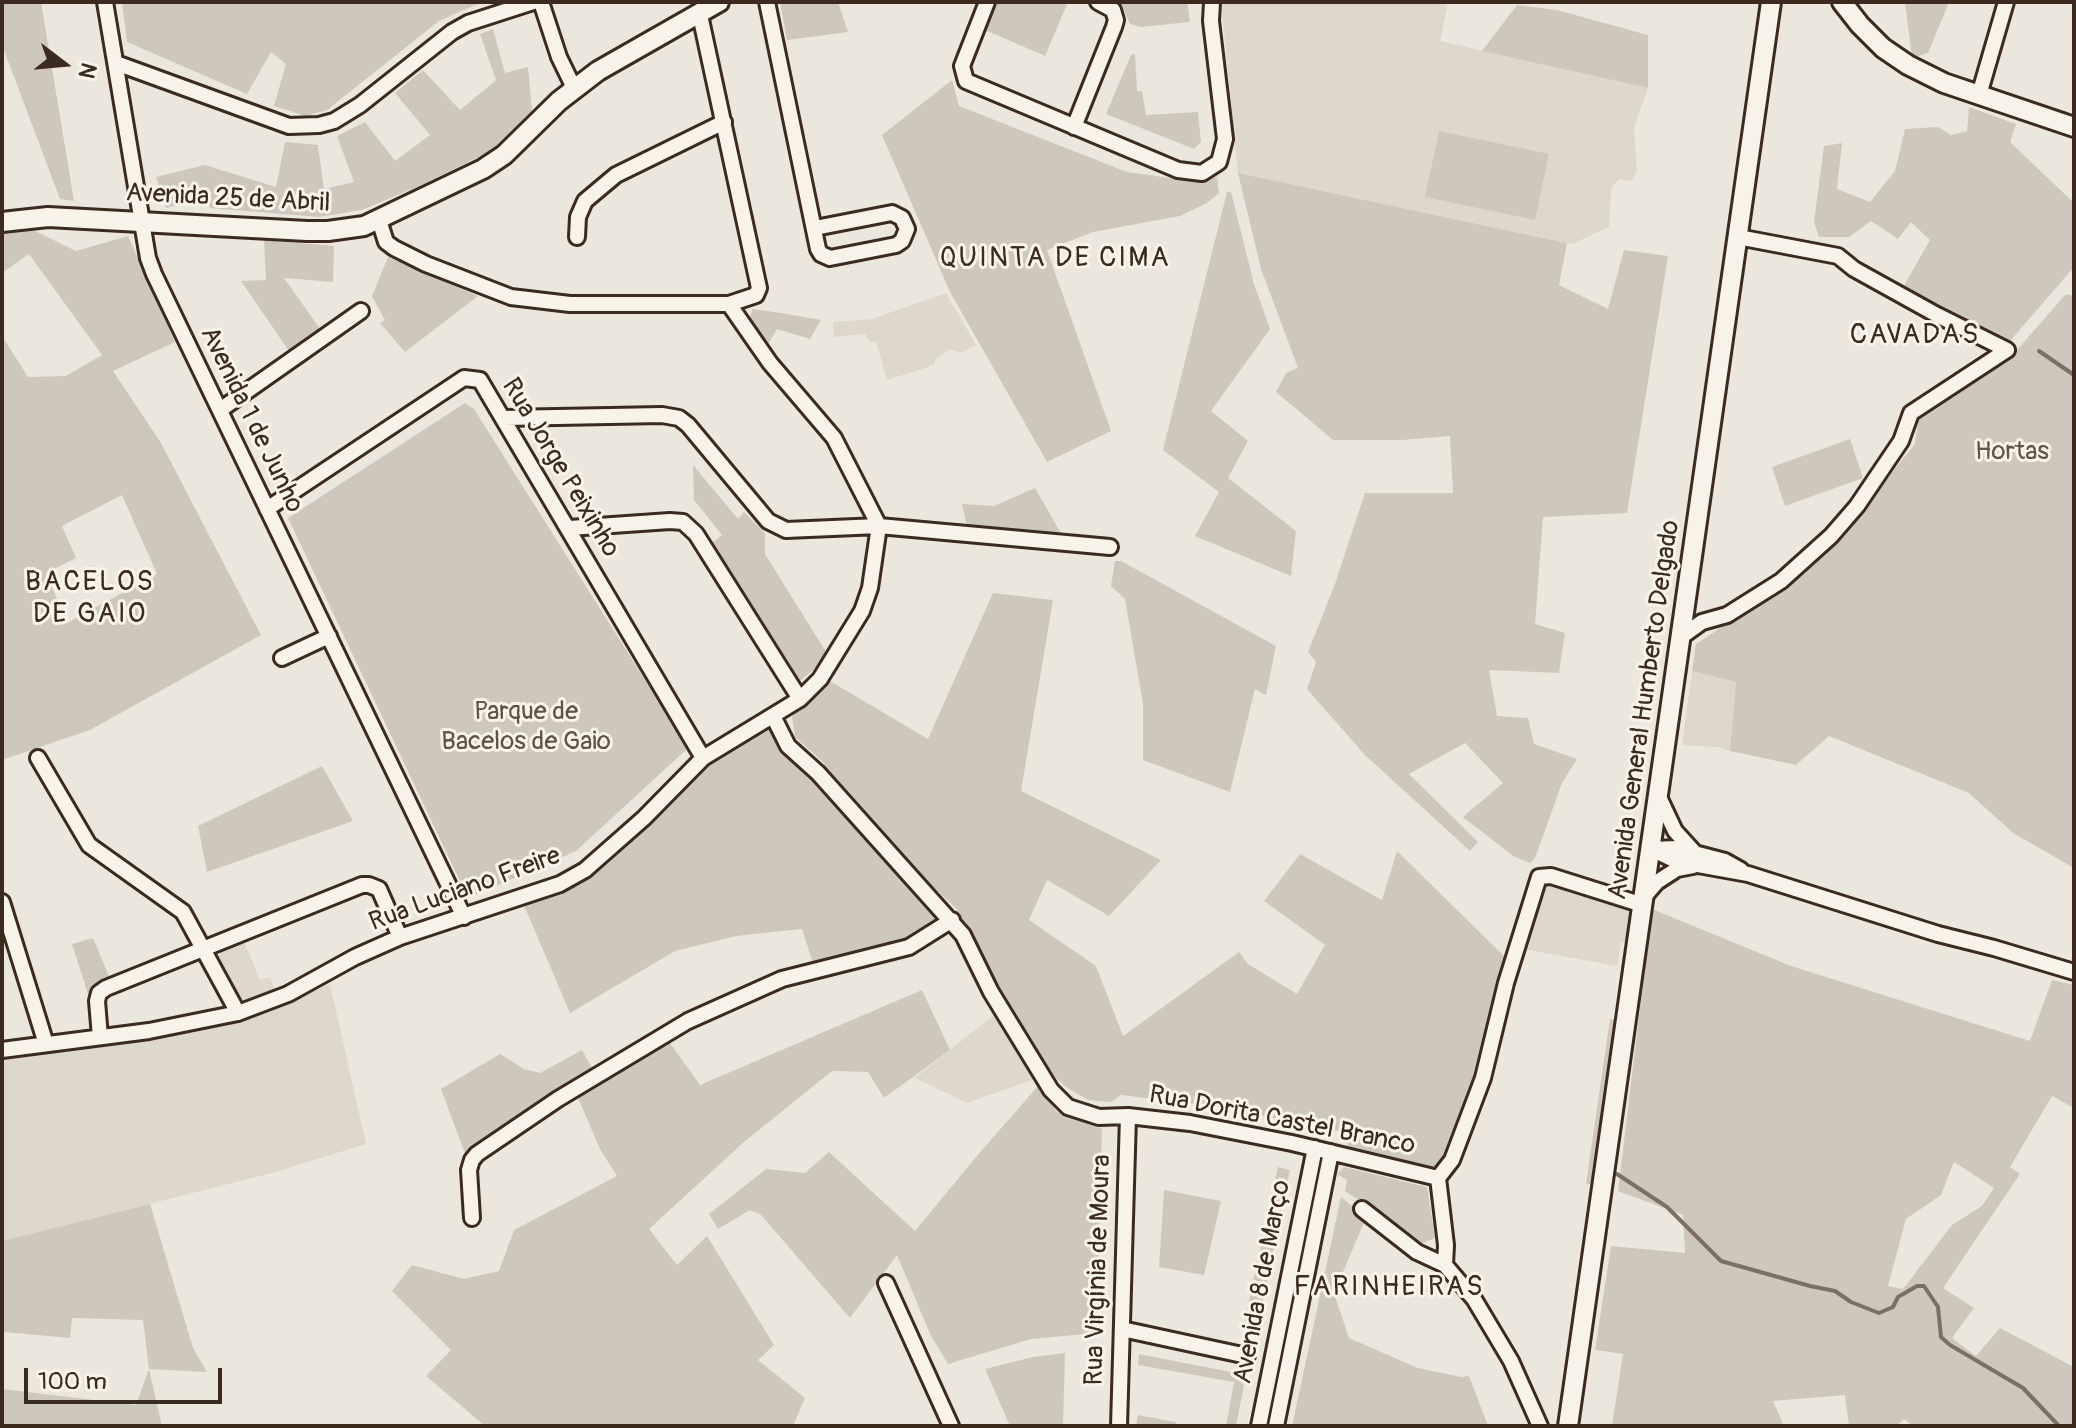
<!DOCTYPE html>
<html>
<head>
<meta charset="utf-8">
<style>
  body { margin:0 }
  #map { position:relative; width:2076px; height:1428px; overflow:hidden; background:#ece7dc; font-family:Pangolin,sans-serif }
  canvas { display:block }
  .frame { position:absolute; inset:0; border:4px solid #3b2a1e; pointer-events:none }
  .north { position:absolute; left:24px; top:24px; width:80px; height:80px; -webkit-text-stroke:6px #f7f3e8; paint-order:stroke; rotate:106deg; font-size:22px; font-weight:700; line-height:32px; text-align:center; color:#3b2a1e }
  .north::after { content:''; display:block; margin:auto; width:28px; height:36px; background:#3b2a1e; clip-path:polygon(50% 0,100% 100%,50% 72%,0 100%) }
  .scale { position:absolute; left:24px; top:1368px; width:198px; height:36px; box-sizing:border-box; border:4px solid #3b2a1e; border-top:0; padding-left:10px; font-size:24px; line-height:28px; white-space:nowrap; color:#3b2a1e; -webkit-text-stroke:6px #f7f3e8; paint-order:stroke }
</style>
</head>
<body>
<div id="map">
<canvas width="2076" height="1428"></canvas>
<div class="frame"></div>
<div class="north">N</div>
<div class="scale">100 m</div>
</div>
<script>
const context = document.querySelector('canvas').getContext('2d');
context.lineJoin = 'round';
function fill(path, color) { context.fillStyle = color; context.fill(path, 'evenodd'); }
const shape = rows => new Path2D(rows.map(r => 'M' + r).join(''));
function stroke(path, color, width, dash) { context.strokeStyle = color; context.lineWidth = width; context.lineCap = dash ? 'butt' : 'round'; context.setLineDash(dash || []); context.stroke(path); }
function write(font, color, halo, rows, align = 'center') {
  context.font = font + ' Pangolin,sans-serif'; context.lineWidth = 6; context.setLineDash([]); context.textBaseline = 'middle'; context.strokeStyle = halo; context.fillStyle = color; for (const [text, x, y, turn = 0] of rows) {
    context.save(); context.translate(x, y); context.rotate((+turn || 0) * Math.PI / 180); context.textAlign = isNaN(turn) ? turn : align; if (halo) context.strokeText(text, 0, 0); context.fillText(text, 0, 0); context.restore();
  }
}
fill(shape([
  [1221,2,1448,2,1440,41,1648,88,1634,127,1637,169,1632,181,1619,179,1611,189,1609,227,1572,244,1238,173],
  [946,293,976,345,961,353,951,349,936,359,934,365,887,380,876,341,870,342,865,334,834,337,833,322,872,319],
  [1692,671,1736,682,1730,751,1717,747,1682,745],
  [1547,881,1627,908,1632,914,1627,943,1621,942,1617,966,1523,949,1543,883],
  [244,941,260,980,270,977,275,991,249,1001,237,998,217,960,220,952],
  [330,984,366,1144,272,1173,2,1241,2,1061,182,1029,186,1033,194,1033,197,1027,241,1017,300,998],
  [995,1014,1038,1078,967,1103,915,1078]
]), '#ddd7cc');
fill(shape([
  [2,2,41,2,74,201,60,199,2,45],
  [122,2,482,2,439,21,327,110,306,116,274,106,286,64,271,52,247,94,127,42],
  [780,2,838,2,848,32,787,40],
  [998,2,1068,2,1045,56,985,30],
  [1120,2,1187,2,1190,22,1141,27,1130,24],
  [1905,2,1949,2,1928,53,1912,58],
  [1517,5,1557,10,1648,35,1648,88,1482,51],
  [493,29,505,73,528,67,532,111,501,146,419,186,362,210,319,217,210,208,206,197,166,208,156,177,205,165,276,187,285,142,318,145,324,189,354,182,337,136,365,122,395,161,430,135,395,93,423,70,460,110,496,80,480,34],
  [1135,54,1137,91,1142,91,1146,115,1198,112,1201,142,1194,149,1106,114,1131,55],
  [952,80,959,106,1127,172,1199,182,1217,177,1219,193,1207,203,1180,216,1093,232,1047,250,1111,431,1047,462,950,292,882,135],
  [1969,107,2016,124,2010,142,2074,203,2074,267,2010,341,1901,291,1930,240,1911,222,1898,239,1871,221,1849,237,1819,237,1814,222,1824,146,1842,143,1837,189,1870,202,1895,171,1905,129,1938,127,1951,135,1967,131],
  [1439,131,1549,154,1535,220,1425,197],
  [1238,173,1567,243,1559,285,1608,309,1624,250,1668,256,1627,513,1543,517,1535,624,1565,633,1559,673,1489,670,1497,716,1528,718,1534,744,1577,759,1562,783,1535,858,1530,863,1513,856,1463,817,1503,783,1465,743,1409,774,1478,842,1470,851,1365,755,1307,689,1316,662,1308,652,1335,584,1365,493,1453,493,1450,436,1402,440,1333,440,1276,392,1286,373,1298,368,1261,269],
  [1227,192,1231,192,1254,284,1270,329,1211,411,1248,441,1228,478,1296,531,1291,576,1195,536,1219,492,1163,450],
  [29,228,76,251,128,236,175,342,113,371,161,443,261,635,90,730,2,760,2,336,28,377,66,376,102,355,29,254,2,273,2,233],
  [122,495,157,574,67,623,46,573,76,558,62,526],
  [264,240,334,246,333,282,284,278,321,330,291,354,241,281,266,280],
  [388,257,478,296,405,352,380,323,385,320,372,296],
  [2066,294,2074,296,2074,868,2013,833,1969,793,1829,736,1796,765,1730,751,1736,682,1692,671,1696,644,1784,586,1840,537,1915,444,1919,413,2017,350],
  [752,309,782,313,821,320,810,339,777,329,767,346,749,327],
  [465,403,474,409,688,748,576,851,468,898,288,518],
  [1850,439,1863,478,1785,506,1772,467],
  [693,465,738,519,744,512,765,533,765,554,826,652,814,669,800,681,783,654,777,655,711,544,722,535,694,500],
  [1035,488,1062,535,967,527,962,504,994,506],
  [1115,561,1121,561,1276,646,1266,695,1255,689,1230,792,1143,760,1143,704,1125,599,1111,586],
  [993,593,1053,600,1021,791,1161,860,1109,916,1047,880,1029,920,1096,966,1123,1036,1239,952,1248,964,1297,994,1325,945,1264,901,1300,854,1382,900,1397,851,1508,960,1477,1071,1442,1164,1432,1167,1348,1146,1343,1132,1219,1107,1121,1095,1111,1102,1088,1100,1066,1087,1050,1072,1004,1002,957,909,915,870,826,773,824,763,795,737,792,716,830,681,928,739],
  [767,728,773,731,944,918,907,941,814,966,802,929,736,936,675,951,570,1013,523,903,546,896,609,863,711,763],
  [322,766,353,821,207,872,198,826],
  [1652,909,1791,966,2030,1041,2052,980,2074,985,2074,1108,2052,1096,2010,1167,2020,1174,1943,1288,1974,1308,1952,1338,1976,1356,2000,1328,2074,1367,2074,1426,1913,1426,1904,1419,1896,1426,1849,1426,1845,1395,1773,1401,1784,1426,1612,1426,1623,1354,1595,1350,1611,1246,1685,1253,1683,1215,1618,1191],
  [1954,1162,1994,1188,1982,1206,1952,1225,1903,1289,1888,1286,1906,1219,1941,1195],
  [93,938,111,981,88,994,72,944],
  [922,990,950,1050,884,1098,868,1072,832,1071,744,1142,649,1229,677,1265,707,1236,774,1345,758,1360,805,1398,793,1426,485,1426,426,1376,451,1350,392,1291,412,1265,464,1279,499,1271,514,1230,617,1176,600,1149,578,1098,670,1043,700,1085],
  [1610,1019,1618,1020,1595,1184,1586,1184],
  [582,1050,592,1068,467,1159,441,1089,500,1054,524,1069,540,1073],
  [1038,1086,1057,1112,1102,1129,1097,1333,1031,1339,948,1364,931,1336,897,1255,850,1318,761,1215,750,1210,718,1229,709,1214,766,1169,805,1173,829,1152,915,1231,976,1157],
  [1278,1167,1290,1170,1256,1334,1243,1329],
  [1344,1167,1427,1187,1435,1238,1423,1243,1345,1191,1347,1180,1337,1174],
  [1164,1190,1221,1201,1204,1275,1159,1267],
  [1341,1197,1366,1218,1334,1293,1349,1338,1418,1368,1461,1377,1469,1376,1488,1426,1292,1426],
  [150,1204,193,1348,207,1372,149,1369,162,1426,2,1426,2,1389,136,1405,149,1369,143,1320,72,1318,70,1338,4,1332,2,1338,2,1241],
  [1065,1353,1063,1426,1010,1426,985,1369,1033,1357],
  [1139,1354,1246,1375,1236,1426,1226,1426,1234,1382,1138,1365],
  [1138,1415,1176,1422,1175,1426,1136,1426]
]), '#cec8bc');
stroke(shape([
  [2039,351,2074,375],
  [1617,1174,1667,1207,1721,1261,1810,1286,1835,1291,1851,1302,1879,1313,1893,1307,1898,1297,1917,1286,1924,1286,1938,1307,1941,1337,1950,1345,2023,1388,2059,1426]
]), '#7c7064', 4);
const minor = shape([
  [105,2,148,258,154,274,464,917],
  [541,2,559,57,574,88],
  [767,2,818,249,821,254,830,258,896,245,902,241,907,229,902,218,892,213,815,228],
  [987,2,962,66,966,81,1178,170,1202,173,1219,162,1225,139,1211,21,1212,2],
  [116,63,289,126,319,125,334,121,360,105,452,32,468,23,533,2],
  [1979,95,2006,2],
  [1074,127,1114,27,1116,20,1113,10,1098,2],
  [379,220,386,242,394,248,426,264,511,297,570,304,729,304,756,295,759,288,700,15],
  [577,237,578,217,585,201,616,175,724,122],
  [1738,237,1838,256,1854,269,1937,315,2007,350],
  [729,304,770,363,834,438,879,526],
  [220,410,361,311],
  [504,418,662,415,679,418,688,425,768,521,786,530,879,526,1110,547],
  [267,509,464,378,480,380,703,758],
  [569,528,670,521,683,522,696,534,800,699],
  [1681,637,1702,622,1727,615,1781,581,1831,536,1857,506,1901,441,1911,413,2007,350],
  [282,658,329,636],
  [773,716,788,746,818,773,963,935,991,992,1051,1090,1068,1107,1099,1117,1128,1116,1190,1123,1292,1143,1438,1178,1446,1245,1445,1265,1474,1299,1511,1361,1540,1426],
  [38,758,89,845,183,912,238,1013],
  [1659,797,1675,831,1695,853],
  [1651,849,1676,861,1748,874,1938,934,1994,948,2074,972],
  [1653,849,1675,848,1725,861,1741,870],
  [1644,897,1657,882,1677,869,1693,866],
  [2,902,46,1044],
  [100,1037,97,1001,99,993,106,988,362,885,369,885,379,889,400,937],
  [2,1050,149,1031,238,1013,288,994,355,957,400,937,560,884,585,870,644,818,703,758,800,699,820,679,862,611,870,588,879,526],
  [1438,1178,1452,1160,1483,1078,1506,983,1539,877,1551,876,1643,905],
  [1362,1209,1417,1252,1445,1265],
  [472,1218,469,1170,472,1160,477,1154,558,1099,688,1021,782,979,909,947,952,920],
  [886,1283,951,1426],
  [1122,1329,1247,1356],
  [1119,1426,1128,1116],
  [1259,1426,1315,1148],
  [1276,1426,1331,1152]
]);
const major = shape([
  [1842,2,1860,25,1883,48,1908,65,1944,83,2074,127],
  [2,222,48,217,307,231,328,231,364,226,483,169,504,155,559,101,598,71,719,2],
  [1568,1426,1771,2]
]);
stroke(minor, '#3b2a1e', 20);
stroke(major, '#3b2a1e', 24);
stroke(minor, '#f7f3e8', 14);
stroke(major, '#f7f3e8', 18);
write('26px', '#3b2a1e', '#f7f3e8', [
  ["Avenida 25 de Abril",228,199,3],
  ["Avenida 1 de Junho",251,420,64],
  ["Rua Jorge Peixinho",560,468,59],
  ["Avenida General Humberto Delgado",1645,710,-82],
  ["Rua Luciano Freire",465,890,-20],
  ["Rua Dorita Castel Branco",1282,1121,11],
  ["Rua Virgínia de Moura",1099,1270,-88],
  ["Avenida 8 de Março",1263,1282,-79]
]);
write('26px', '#605246', '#f7f3e8', [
  ["Hortas",2012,452],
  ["Parque de",526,712],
  ["Bacelos de Gaio",526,742]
]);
context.letterSpacing = '2px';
write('28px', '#3b2a1e', '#f7f3e8', [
  ["QUINTA DE CIMA",1055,259],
  ["CAVADAS",1915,336],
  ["BACELOS",90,583],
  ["DE GAIO",90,615],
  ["FARINHEIRAS",1389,1288]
]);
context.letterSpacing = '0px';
</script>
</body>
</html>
